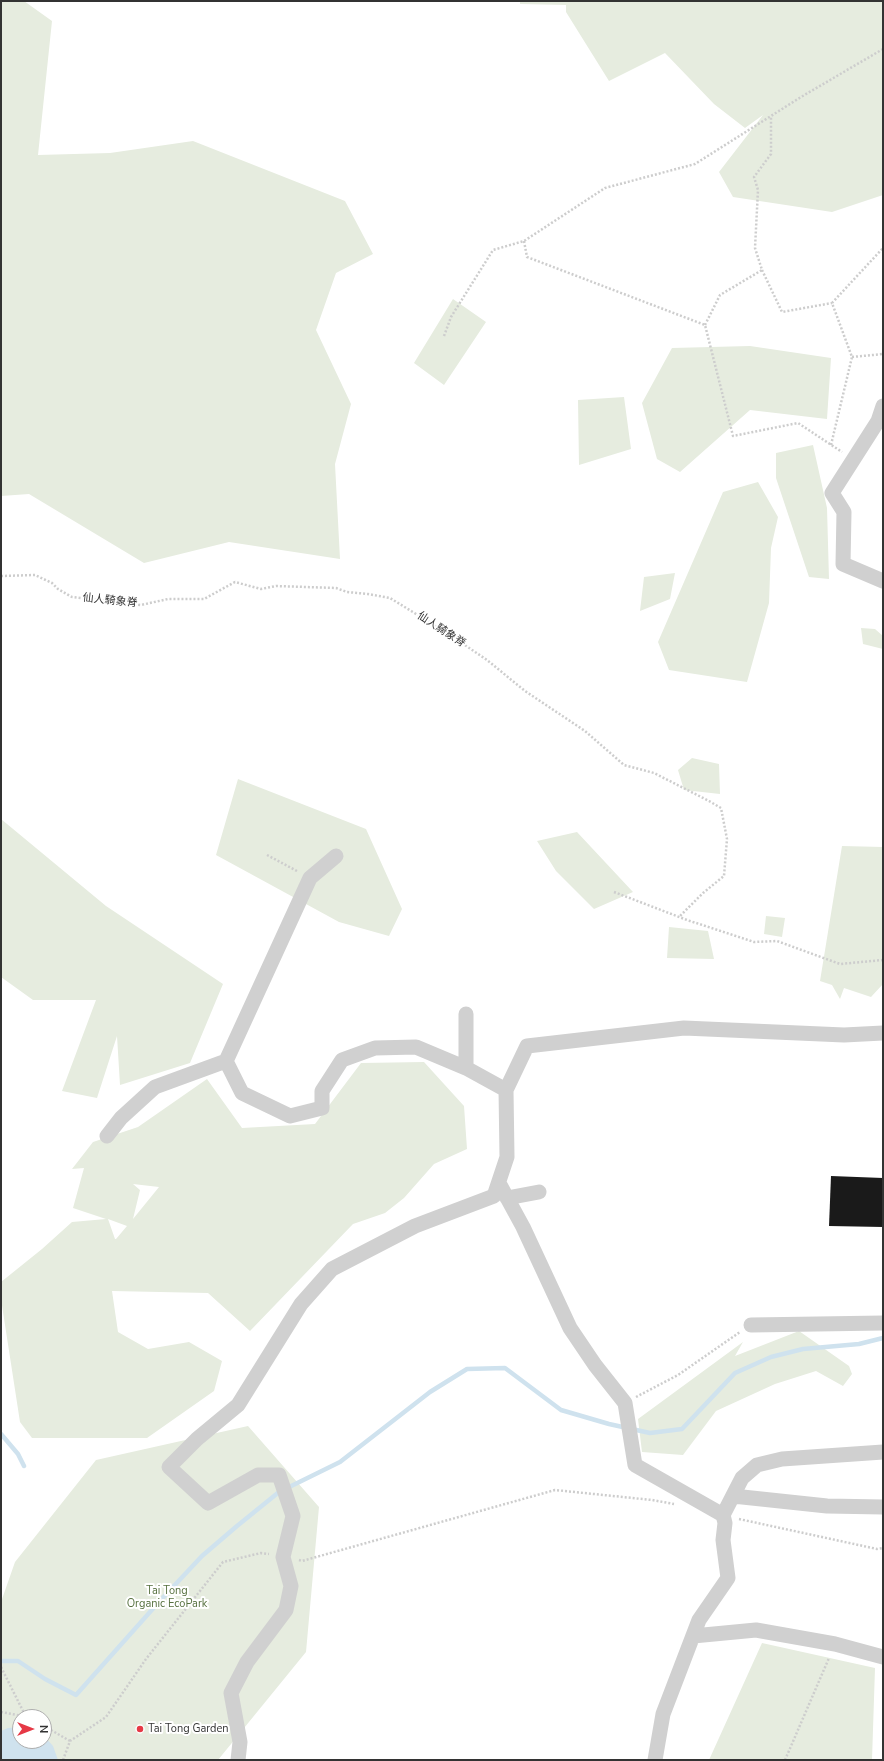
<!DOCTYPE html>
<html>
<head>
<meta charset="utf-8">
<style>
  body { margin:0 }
  #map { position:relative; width:884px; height:1761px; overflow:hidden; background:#fff; font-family:"Nunito Sans",sans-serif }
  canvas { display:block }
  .frame { position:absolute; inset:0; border:2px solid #333; pointer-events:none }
  .north { position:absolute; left:12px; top:1709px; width:40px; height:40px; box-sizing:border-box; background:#fff; border:1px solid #adadad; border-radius:50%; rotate:90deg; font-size:11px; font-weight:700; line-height:16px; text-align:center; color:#333 }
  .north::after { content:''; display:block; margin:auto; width:14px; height:18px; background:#e63946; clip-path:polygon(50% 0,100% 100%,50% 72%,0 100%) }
</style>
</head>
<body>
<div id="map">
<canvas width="884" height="1761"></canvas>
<div class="frame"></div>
<div class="north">N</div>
</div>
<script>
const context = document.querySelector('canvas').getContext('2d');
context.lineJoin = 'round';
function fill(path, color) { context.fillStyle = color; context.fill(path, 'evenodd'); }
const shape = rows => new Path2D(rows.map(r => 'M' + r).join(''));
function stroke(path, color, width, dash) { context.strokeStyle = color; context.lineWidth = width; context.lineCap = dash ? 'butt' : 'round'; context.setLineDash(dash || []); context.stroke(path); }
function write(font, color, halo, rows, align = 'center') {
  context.font = font + ' "Nunito Sans","Noto Sans TC",sans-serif'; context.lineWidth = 4; context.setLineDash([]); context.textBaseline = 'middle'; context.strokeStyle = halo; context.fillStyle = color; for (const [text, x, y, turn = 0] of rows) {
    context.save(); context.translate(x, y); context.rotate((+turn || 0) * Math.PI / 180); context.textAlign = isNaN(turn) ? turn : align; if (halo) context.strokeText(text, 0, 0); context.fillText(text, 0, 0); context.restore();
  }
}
fill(shape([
  [1,1,24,1,52,21,38,155,110,153,193,141,345,201,373,254,336,273,316,330,351,404,335,464,340,559,229,542,144,563,29,494,1,496],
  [520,1,883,1,883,195,832,212,733,197,719,172,763,115,745,128,714,104,665,53,609,81,566,12,566,5,520,4],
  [453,299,486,322,444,385,414,363],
  [750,346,831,358,827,419,750,410,680,472,657,459,642,403,672,348],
  [624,397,631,449,579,465,578,400],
  [813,445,827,508,829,579,809,577,776,478,776,453],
  [758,482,778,517,771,548,769,603,747,682,669,670,658,642,723,492],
  [675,573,670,599,640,611,644,577],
  [861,628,875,629,883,636,883,649,863,644],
  [692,758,719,764,720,794,684,790,678,770],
  [238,779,366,829,402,909,389,936,339,922,216,855],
  [1,819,106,906,223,984,190,1063,120,1085,117,1036,97,1098,62,1091,96,1000,33,1000,1,977],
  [577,832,633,892,594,909,556,871,537,841],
  [842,846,883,847,883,984,871,997,844,988,840,999,832,985,820,981],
  [766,916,785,918,782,937,764,934],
  [669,927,708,931,714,959,667,958],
  [424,1062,464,1106,467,1149,434,1164,404,1198,385,1213,353,1224,250,1331,208,1293,112,1291,118,1332,148,1349,189,1342,222,1361,214,1391,147,1438,32,1438,20,1422,1,1299,1,1282,42,1249,72,1222,106,1219,73,1208,84,1168,72,1169,93,1142,138,1127,207,1079,242,1128,315,1124,361,1063],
  [133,1184,159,1187,133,1219,140,1190],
  [108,1219,127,1226,116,1239,115,1239],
  [799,1331,849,1366,852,1374,843,1386,816,1371,775,1384,716,1411,683,1455,642,1452,638,1419,743,1342,735,1356],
  [248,1426,319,1507,306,1652,218,1760,1,1760,1,1602,15,1562,96,1460],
  [20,1717,44,1717,44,1741,20,1741],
  [762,1643,875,1668,872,1760,709,1760]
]), '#e6ecdf');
fill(shape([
  [20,1727,20,1741,44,1741,44,1736,53,1746,58,1760,1,1760,1,1731,8,1728]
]), '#cfe2ee');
stroke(shape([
  [1,1434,18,1454,24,1466],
  [1,1661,18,1661,45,1679,76,1695,158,1603,202,1556,237,1526,279,1492,340,1462,430,1392,467,1369,505,1368,561,1410,609,1424,650,1433,682,1429,735,1373,771,1357,803,1349,859,1344,883,1338]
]), '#cfe2ee', 4.5);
fill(shape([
  [831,1176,883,1178,883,1227,829,1226]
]), '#1a1a1a');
stroke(shape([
  [524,241,527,257,705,325,733,436,798,423,842,452],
  [762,270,782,312,832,303],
  [705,325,720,295,762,270,755,248,758,190,754,177,771,154,771,116],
  [444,336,451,317,493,250,524,241,605,188,695,164,801,97,883,49],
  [852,357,883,354],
  [831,445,852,357,832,303,883,248],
  [1,576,35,575,52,583,58,589,72,597,141,605,168,599,204,599,235,582,261,589,276,586,336,588,347,592,368,594,390,598,447,633,487,660,525,691,585,731,624,765,654,773,709,801,721,808,727,839,724,876,703,893,679,917],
  [267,855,297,871],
  [614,892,687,920,754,942,777,941,840,964,883,960],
  [636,1397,678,1375,740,1332],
  [739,1519,877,1549,883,1548],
  [299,1560,302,1561,555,1490,652,1500,674,1504],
  [1,1667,25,1715],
  [1,1712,28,1717],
  [44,1726,70,1741],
  [63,1760,70,1741,106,1717,146,1659,223,1562,261,1553,269,1554],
  [785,1760,829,1658]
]), '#cdcdcd', 2.5, [2, 2]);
stroke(shape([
  [883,406,878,421,832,493,844,512,843,564,883,581],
  [466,1014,466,1068,506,1090],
  [226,1061,242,1093,290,1116,322,1108,322,1091,342,1060,375,1048,416,1047,466,1068],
  [107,1136,121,1118,155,1087,226,1061,310,878,336,856],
  [499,1183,523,1227,570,1328,595,1365,625,1403,635,1465,723,1515,725,1523,723,1540,728,1578,699,1620,663,1714,655,1760],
  [507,1198,539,1192],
  [751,1325,883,1323],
  [733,1496,827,1506,883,1507],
  [723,1515,742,1478,757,1465,782,1459,883,1452],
  [693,1636,756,1630,835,1644,883,1657],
  [238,1760,240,1742,231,1693,247,1662,286,1610,291,1586,283,1557,293,1516,279,1475,258,1475,208,1503,169,1467,197,1439,238,1405,301,1304,332,1269,415,1226,494,1196,507,1157,506,1090,527,1046,684,1028,844,1035,883,1033]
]), '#d0d0d0', 15);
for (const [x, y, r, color] of [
  [140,1729,4,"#e63946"]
]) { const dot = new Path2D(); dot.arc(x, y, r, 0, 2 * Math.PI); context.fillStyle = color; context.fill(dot); stroke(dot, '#fff', 1.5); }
write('11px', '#333', '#fff', [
  ["仙人騎象脊",110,601,6],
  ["仙人騎象脊",441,630,33]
]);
write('11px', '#56703f', '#fff', [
  ["Tai Tong",167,1591],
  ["Organic EcoPark",167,1604]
]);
write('11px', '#333', '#fff', [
  ["Tai Tong Garden",148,1729]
], 'left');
</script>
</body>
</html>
